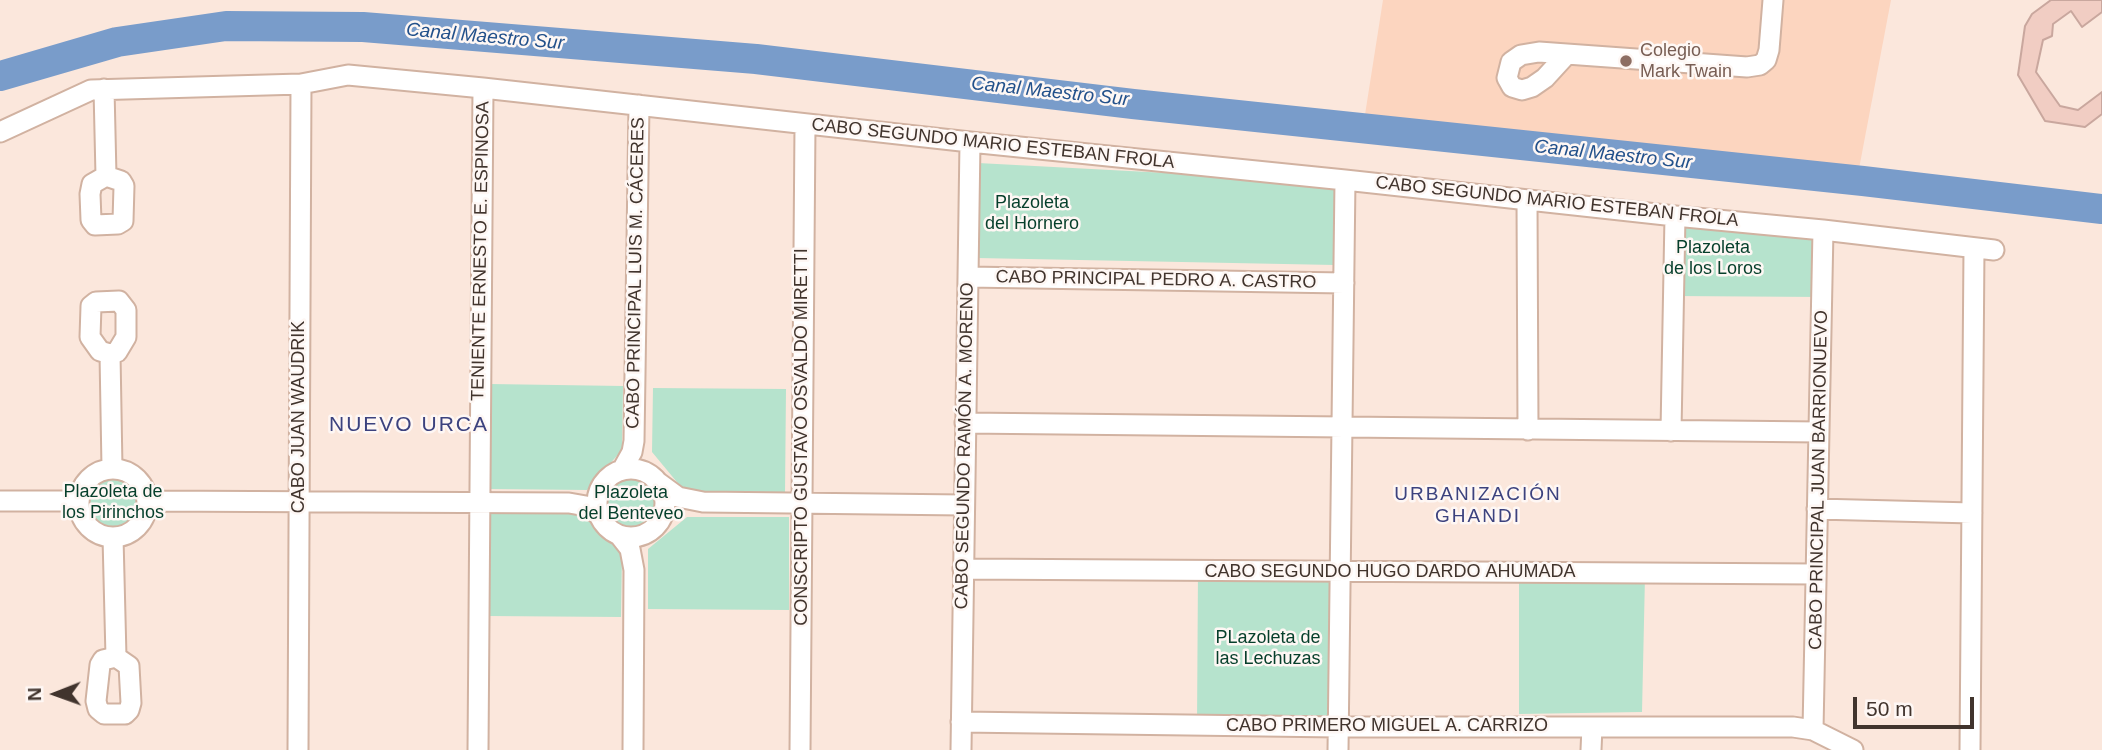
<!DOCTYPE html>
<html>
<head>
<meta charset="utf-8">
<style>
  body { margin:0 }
  #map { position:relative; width:2102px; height:750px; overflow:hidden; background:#fbe7dc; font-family:Arial,sans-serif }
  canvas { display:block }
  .north { position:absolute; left:21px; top:659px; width:70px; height:70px; -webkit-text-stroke:5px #fef7f4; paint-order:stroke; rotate:269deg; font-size:19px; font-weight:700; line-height:28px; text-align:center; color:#41342d }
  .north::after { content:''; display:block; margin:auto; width:24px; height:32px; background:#41342d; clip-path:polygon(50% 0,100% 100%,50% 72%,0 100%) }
  .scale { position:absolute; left:1853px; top:697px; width:121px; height:32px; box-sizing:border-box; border:4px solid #41342d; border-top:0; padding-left:9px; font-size:21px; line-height:24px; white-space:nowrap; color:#41342d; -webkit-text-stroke:5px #fef7f4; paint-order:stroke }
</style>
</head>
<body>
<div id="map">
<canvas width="2102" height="750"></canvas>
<div class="north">N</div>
<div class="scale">50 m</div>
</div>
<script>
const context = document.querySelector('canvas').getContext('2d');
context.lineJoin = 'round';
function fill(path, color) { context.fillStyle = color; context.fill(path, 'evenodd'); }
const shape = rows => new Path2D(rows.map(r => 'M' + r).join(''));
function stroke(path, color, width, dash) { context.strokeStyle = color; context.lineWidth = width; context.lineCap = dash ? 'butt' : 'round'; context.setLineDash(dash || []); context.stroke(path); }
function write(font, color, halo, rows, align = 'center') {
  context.font = font + ' Arial,sans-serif'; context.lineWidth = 5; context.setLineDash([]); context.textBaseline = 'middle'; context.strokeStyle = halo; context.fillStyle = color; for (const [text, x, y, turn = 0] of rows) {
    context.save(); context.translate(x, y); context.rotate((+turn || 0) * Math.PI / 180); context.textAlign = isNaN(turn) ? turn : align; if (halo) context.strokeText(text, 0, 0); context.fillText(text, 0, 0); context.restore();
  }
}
fill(shape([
  [1383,0,1891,0,1858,174,1364,121]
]), '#fcd5bf');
fill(shape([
  [978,163,1337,182,1335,265,977,258],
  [1675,216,1823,230,1822,297,1675,296],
  [490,384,623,386,622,450,587,490,489,489],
  [653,388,786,389,785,494,686,493,652,452],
  '79 502a34 34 0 1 1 68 0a34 34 0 1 1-68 0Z',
  '598 503a33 33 0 1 1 66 0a33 33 0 1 1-66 0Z',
  [489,512,588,513,622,553,621,617,488,616],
  [687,517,789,517,789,610,648,609,648,549],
  [1198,571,1341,571,1338,727,1197,725],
  [1519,575,1645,576,1642,712,1519,714]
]), '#b6e3cd');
stroke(shape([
  [0,76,117,42,226,26,363,27,756,59,1133,104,1863,181,2102,209]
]), '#799cca', 30);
const building = shape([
  [2051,0,2102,0,2102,12,2082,27,2071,11,2053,24,2052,36,2043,40,2036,72,2060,106,2078,110,2102,92,2102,114,2085,127,2045,121,2018,75,2025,26,2032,14,2051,0]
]);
fill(building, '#f1cdc3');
stroke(building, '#c9a79e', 2);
const minor = shape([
  [1567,54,1545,78,1532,87,1522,90,1512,87,1507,78,1511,62,1521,55,1539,52,1747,67,1760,65,1766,60,1769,50,1773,0],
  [104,89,106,176,92,184,90,194,91,220,95,225,118,224,123,221,124,186,121,181,106,176],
  [0,132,91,90,301,84,348,75,483,88,970,142,1345,180,1675,216,1823,230,1994,250],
  [1527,200,1528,430],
  [968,277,1344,283],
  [110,354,100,351,90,337,91,306,96,302,119,301,126,310,126,337,117,352,110,354,112,468],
  [965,423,1819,432],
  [1671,431,1675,216],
  '597 503a34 34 0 1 1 68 0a34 34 0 1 1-68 0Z',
  '79 503a34 34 0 1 1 68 0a34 34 0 1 1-68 0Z',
  [622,470,632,452,634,441,639,105],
  [659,483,678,497,703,502,964,505],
  [0,501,79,501],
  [147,501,569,503,586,506,599,515],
  [1817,509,1972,513],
  [619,535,630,549,634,570,633,750],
  [113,537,116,657,103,660,100,665,96,701,98,709,104,714,125,714,129,710,131,703,129,666,116,657],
  [963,569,1816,574],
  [961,722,1338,727,1793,727,1813,730,1853,750],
  [1813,730,1823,230],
  [298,750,301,84],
  [478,750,483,88],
  [800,750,805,125],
  [961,750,970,142],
  [1338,750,1345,180],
  [1591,750,1592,727],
  [1970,750,1974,248]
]);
stroke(minor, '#d1b2a1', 23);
stroke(minor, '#fff', 19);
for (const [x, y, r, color] of [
  [1626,61,7,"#8d6e63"]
]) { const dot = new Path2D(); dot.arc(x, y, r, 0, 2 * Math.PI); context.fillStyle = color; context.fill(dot); stroke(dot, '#fef7f4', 2.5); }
write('18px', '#785e54', '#fef7f4', [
  ["Colegio",1640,51],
  ["Mark Twain",1640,72]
], 'left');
write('18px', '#41342d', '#fef7f4', [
  ["CABO SEGUNDO MARIO ESTEBAN FROLA",993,144,6],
  ["CABO SEGUNDO MARIO ESTEBAN FROLA",1557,202,6],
  ["TENIENTE ERNESTO E. ESPINOSA",481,251,-89],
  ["CABO PRINCIPAL LUIS M. CÁCERES",636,273,-89],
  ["CABO PRINCIPAL PEDRO A. CASTRO",1156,280,1],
  ["CABO JUAN WAUDRIK",299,417,-90],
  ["CONSCRIPTO GUSTAVO OSVALDO MIRETTI",802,437,-90],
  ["CABO SEGUNDO RAMÓN A. MORENO",965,446,-89],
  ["CABO PRINCIPAL JUAN BARRIONUEVO",1819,480,-89],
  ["CABO SEGUNDO HUGO DARDO AHUMADA",1390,572],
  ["CABO PRIMERO MIGUEL A. CARRIZO",1387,726]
]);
write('18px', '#063f2b', '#fef7f4', [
  ["Plazoleta",1032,203],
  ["del Hornero",1032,224],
  ["Plazoleta",1713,248],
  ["de los Loros",1713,269],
  ["Plazoleta de",113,492],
  ["los Pirinchos",113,513],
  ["Plazoleta",631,493],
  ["del Benteveo",631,514],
  ["PLazoleta de",1268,638],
  ["las Lechuzas",1268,659]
]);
write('italic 19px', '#23518b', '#fef7f4', [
  ["Canal Maestro Sur",485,37,5],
  ["Canal Maestro Sur",1050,92,6],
  ["Canal Maestro Sur",1613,155,6]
]);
context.letterSpacing = '2px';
write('19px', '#3c427e', '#fef7f4', [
  ["URBANIZACIÓN",1478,495],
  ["GHANDI",1478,517]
]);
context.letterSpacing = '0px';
context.letterSpacing = '2px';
write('21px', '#3c427e', '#fef7f4', [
  ["NUEVO URCA",409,425]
]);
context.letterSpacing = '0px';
</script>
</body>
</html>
